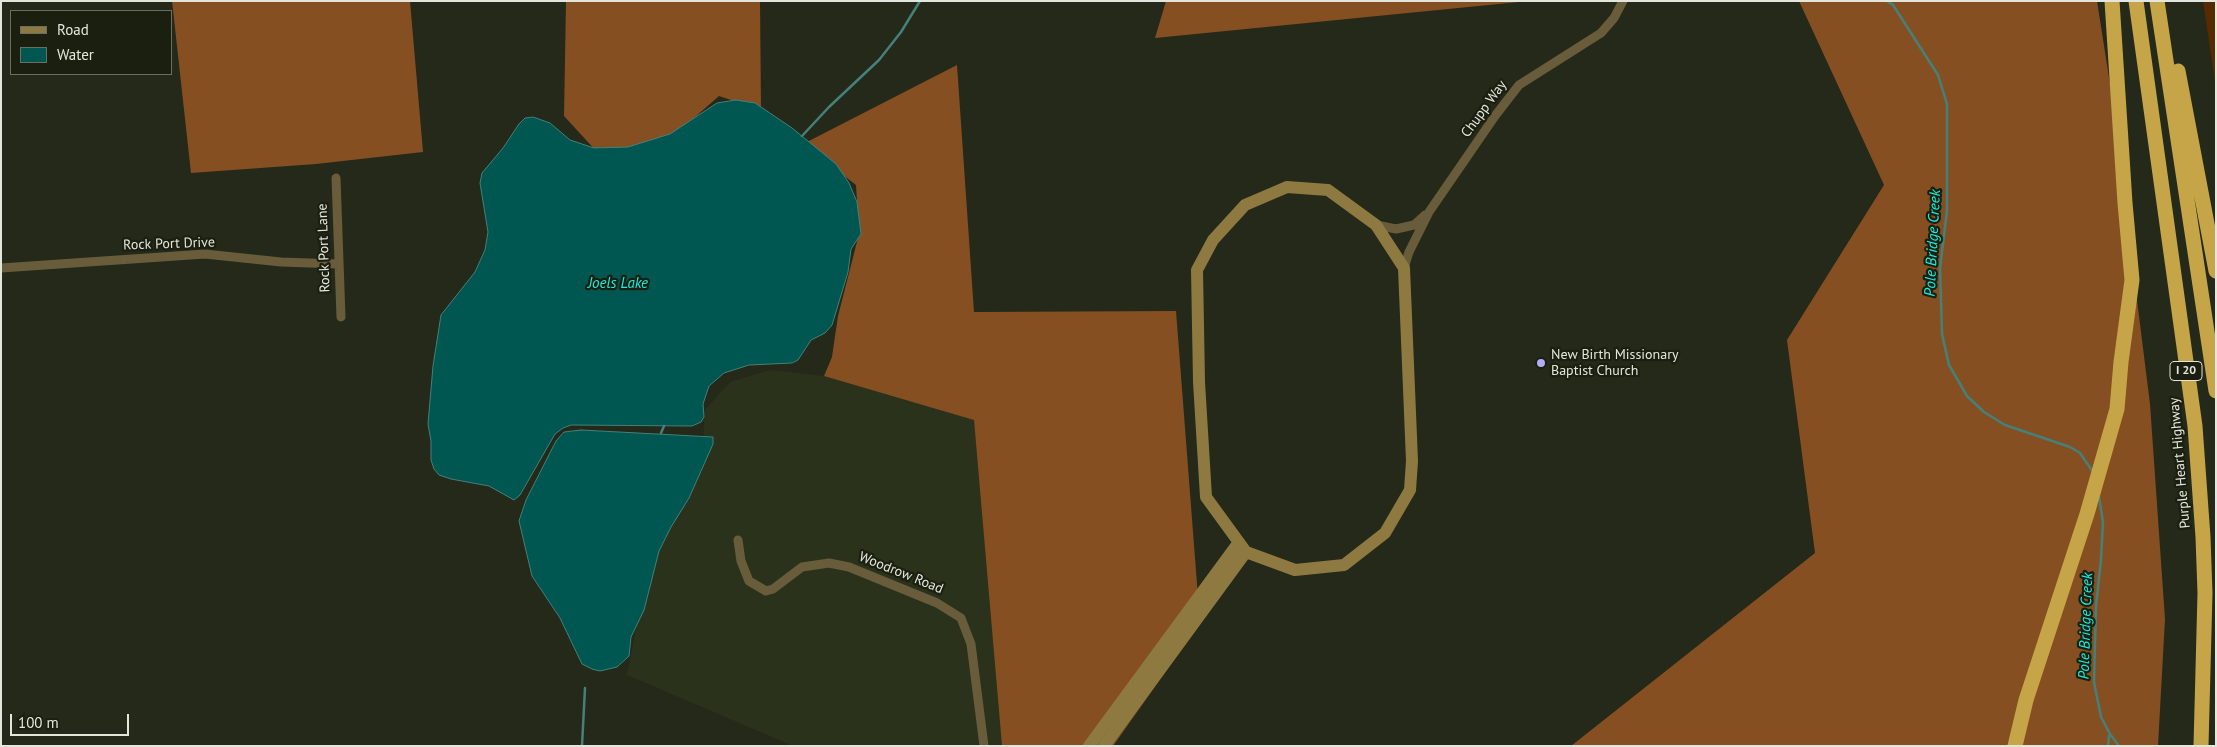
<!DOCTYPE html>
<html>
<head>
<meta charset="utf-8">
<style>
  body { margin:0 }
  #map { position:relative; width:2217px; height:747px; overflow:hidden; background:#24291a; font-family:"PT Sans",sans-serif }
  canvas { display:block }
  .frame { position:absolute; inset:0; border:2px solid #e3e6dc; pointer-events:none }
  .legend { position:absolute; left:10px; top:10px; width:162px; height:65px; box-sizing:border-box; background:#1b1f10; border:1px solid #6b6f62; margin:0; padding:6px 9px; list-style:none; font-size:15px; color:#e3e6dc }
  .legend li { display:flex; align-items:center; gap:10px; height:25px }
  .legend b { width:25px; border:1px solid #6b6f62 }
  .scale { position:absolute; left:10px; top:714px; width:119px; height:22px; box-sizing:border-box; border:2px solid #e3e6dc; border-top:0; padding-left:6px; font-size:15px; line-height:18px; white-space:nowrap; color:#e3e6dc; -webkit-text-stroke:4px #1b1f10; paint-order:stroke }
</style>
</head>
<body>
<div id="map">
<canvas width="2217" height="747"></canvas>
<div class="frame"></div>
<ul class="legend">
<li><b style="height:6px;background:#8e7a40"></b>Road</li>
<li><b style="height:14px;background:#005651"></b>Water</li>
</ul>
<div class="scale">100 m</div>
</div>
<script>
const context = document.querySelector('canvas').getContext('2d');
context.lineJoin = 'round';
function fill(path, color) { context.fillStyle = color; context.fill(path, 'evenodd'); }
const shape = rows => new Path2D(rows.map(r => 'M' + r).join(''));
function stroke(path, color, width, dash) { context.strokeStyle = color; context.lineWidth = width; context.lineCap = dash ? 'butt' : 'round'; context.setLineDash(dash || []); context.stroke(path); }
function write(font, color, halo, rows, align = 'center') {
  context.font = font + ' "PT Sans",sans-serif'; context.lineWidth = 4.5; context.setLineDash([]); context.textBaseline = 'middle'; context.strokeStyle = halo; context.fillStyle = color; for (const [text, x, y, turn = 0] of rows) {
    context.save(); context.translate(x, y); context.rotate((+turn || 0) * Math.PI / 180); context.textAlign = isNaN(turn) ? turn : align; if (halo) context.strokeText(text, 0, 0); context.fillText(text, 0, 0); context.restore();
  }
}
fill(shape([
  [770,370,824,376,974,419,1002,746,793,746,627,675,650,558,703,442,705,410,730,382]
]), '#2b321c');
fill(shape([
  [2203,1,2216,1,2216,88]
]), '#562b00');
fill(shape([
  [172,1,410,1,423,152,316,164,191,173],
  [566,1,760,1,761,110,719,96,669,140,598,153,564,116],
  [1166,1,1529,1,1155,38],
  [1799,1,2097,1,2110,84,2150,404,2165,619,2158,746,1571,746,1815,553,1787,340,1884,185],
  [957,65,974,312,1176,311,1200,623,1113,746,1002,746,974,420,824,376,832,357,838,316,859,234,856,185,803,144]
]), '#864f21');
const water = shape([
  [736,100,755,103,792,128,836,164,849,183,857,202,861,234,851,249,848,272,832,325,825,333,811,340,798,360,792,363,749,365,724,373,709,386,703,404,704,417,701,422,692,426,571,425,563,428,555,434,520,495,514,500,489,486,451,479,439,475,434,469,431,460,431,441,428,424,433,366,441,315,475,272,485,250,488,232,480,183,482,173,503,148,519,124,525,118,533,117,550,123,570,140,594,148,628,147,670,134,717,103,736,100],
  [581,430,713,437,713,444,689,498,671,527,659,551,644,610,631,637,629,656,617,667,600,671,592,669,582,664,560,618,532,576,519,521,526,500,556,441,564,432,581,430]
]);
fill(water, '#005651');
stroke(water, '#44817b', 1);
stroke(shape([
  [1887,1,1893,5,1938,75,1947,104,1947,211,1940,268,1942,334,1949,365,1967,396,1984,412,2005,425,2070,447,2080,453,2093,472],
  [802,136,829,107,879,60,901,32,920,1],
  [661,433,664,426],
  [2099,497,2103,522,2101,559,2096,606,2094,682,2101,717,2110,734,2119,746],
  [582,746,585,688],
  [2108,746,2109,736]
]), '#44817b', 2.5);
stroke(shape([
  [336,178,341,317],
  [1376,225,1396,229,1414,225,1425,215],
  [1,268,205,254,281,262,338,264],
  [1404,268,1409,252,1429,212,1495,116,1519,85,1601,33,1614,18,1623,1],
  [738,540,741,561,749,581,766,591,773,589,802,567,829,563,849,567,937,603,961,618,971,644,984,746]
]), '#695c3a', 9);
stroke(shape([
  [1287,187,1328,190,1376,225,1404,268,1412,461,1410,490,1385,533,1344,565,1295,570,1246,552,1206,497,1199,382,1197,270,1213,240,1245,205,1287,187],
  [1089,746,1239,542],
  [1104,746,1246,552]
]), '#8e7a40', 12);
stroke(shape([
  [2136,1,2195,426,2203,537,2205,593,2201,746],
  [2157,1,2216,391],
  [2178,71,2216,271],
  [2015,746,2026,700,2087,514,2117,409,2121,362,2132,280,2125,203,2112,1]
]), '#c5a547', 15);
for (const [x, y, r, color] of [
  [1541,363,5,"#b1adfa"]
]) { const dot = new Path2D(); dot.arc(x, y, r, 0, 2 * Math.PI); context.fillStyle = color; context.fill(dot); stroke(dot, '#1b1f10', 2); }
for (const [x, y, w] of [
  [2186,371,32]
]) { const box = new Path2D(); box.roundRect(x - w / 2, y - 9.5, w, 19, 4); context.fillStyle = '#1b1f10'; context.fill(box); stroke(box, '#e3e6dc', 1); }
write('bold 12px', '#e3e6dc', null, [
  ["I 20",2186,371]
]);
write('14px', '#e3e6dc', '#1b1f10', [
  ["Chupp Way",1484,109,-54],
  ["Rock Port Drive",169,244,-2],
  ["Rock Port Lane",324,248,-92],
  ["Purple Heart Highway",2180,463,-95],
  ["Woodrow Road",901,573,22]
]);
write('14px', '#e3e6dc', '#1b1f10', [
  ["New Birth Missionary",1551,355],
  ["Baptist Church",1551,371]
], 'left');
write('italic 15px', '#13f0e4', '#1b1f10', [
  ["Pole Bridge Creek",1933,243,-87],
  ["Joels Lake",618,284],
  ["Pole Bridge Creek",2086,626,-88]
]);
</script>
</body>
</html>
